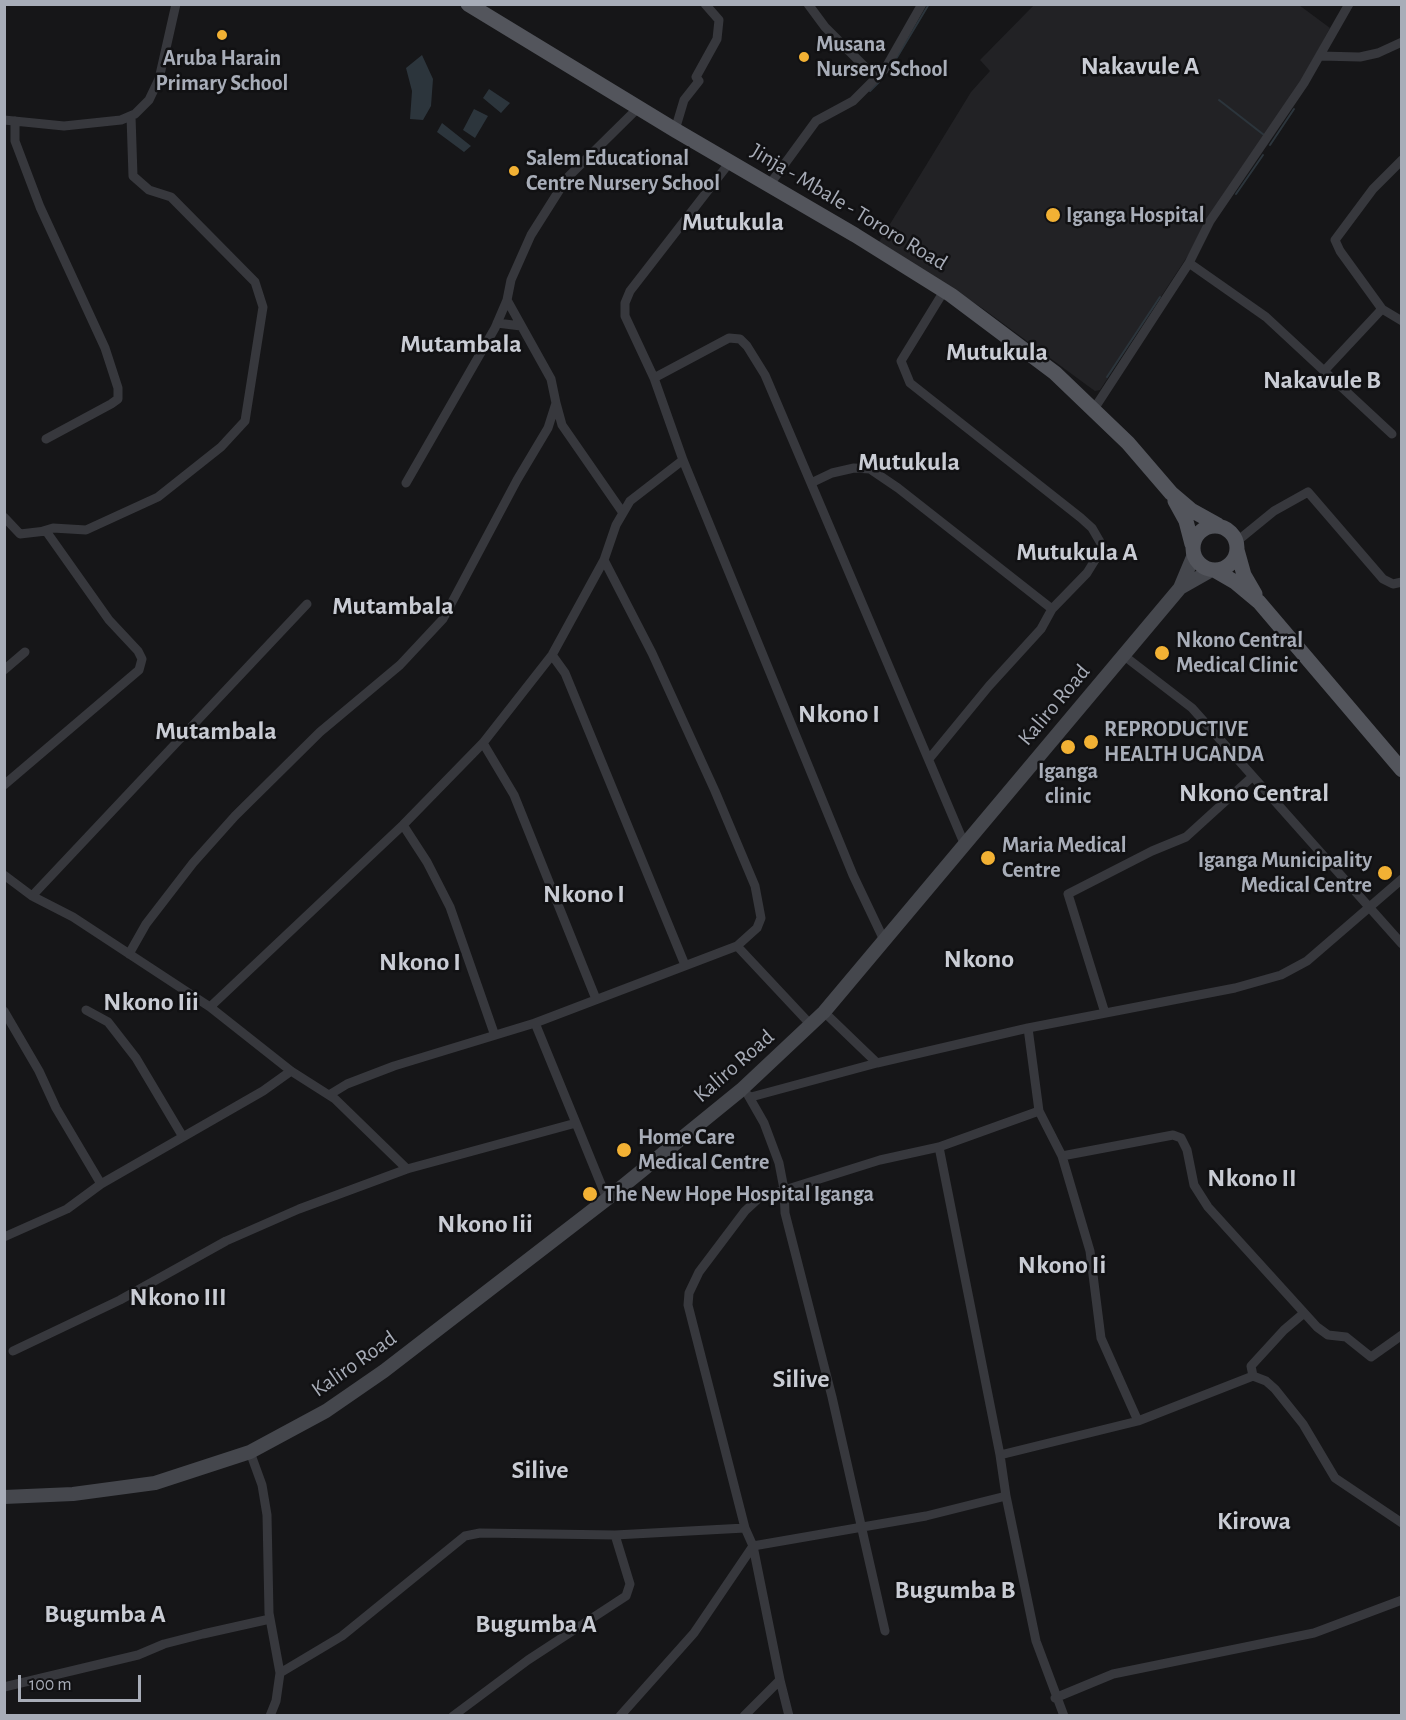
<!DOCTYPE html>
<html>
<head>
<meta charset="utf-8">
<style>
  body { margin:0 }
  #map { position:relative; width:1406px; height:1720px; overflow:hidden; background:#161618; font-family:"Alegreya Sans",sans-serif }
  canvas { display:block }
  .frame { position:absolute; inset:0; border:6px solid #a8adb8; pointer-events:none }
  .scale { position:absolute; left:18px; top:1675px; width:123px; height:27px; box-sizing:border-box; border:3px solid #a8adb8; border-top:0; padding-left:8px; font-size:18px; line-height:21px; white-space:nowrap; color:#a8adb8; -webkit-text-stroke:4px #111113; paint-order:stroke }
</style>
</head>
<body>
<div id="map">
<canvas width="1406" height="1720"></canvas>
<div class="frame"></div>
<div class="scale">100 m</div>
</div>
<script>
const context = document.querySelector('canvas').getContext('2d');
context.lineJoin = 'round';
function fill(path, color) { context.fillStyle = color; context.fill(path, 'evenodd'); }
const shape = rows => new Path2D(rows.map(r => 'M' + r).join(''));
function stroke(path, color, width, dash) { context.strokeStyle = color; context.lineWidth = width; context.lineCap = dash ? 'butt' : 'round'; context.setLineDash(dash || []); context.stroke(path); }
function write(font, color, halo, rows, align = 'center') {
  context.font = font + ' "Alegreya Sans",sans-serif'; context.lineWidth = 5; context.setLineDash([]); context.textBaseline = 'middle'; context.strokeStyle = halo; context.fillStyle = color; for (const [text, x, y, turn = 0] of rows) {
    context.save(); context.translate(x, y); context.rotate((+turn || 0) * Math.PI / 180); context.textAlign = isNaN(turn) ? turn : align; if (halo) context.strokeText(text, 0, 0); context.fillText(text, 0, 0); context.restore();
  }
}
fill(shape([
  [1034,5,1299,5,1330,28,1298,87,1100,390,1095,391,1088,386,982,308,879,242,971,92,990,71,980,60]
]), '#222225');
fill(shape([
  [422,55,433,79,431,106,423,120,410,119,412,91,406,68],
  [489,89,510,103,501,113,483,98],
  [474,109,488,116,475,138,463,130],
  [442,123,471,146,464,152,437,132]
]), '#2c353c');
stroke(shape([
  [893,64,929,4],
  [870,91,879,82],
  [1219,100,1264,135],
  [1270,145,1294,109],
  [1236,194,1263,155],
  [1107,377,1160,297]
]), '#2c353c', 2);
stroke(shape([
  [808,4,825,27,876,78],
  [1320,56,1360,57,1378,53,1402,42],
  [4,120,64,126,121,120,135,114,149,100,159,79,176,4],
  [15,121,15,141,40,207,105,348,118,388,118,399,111,404,46,439],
  [675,130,684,100,699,81,696,77,717,39,719,20,705,4],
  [1402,160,1373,189,1335,240,1340,251,1382,309,1402,321],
  [730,162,630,291,625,303,625,316,654,378,683,460,853,875,883,938],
  [770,184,816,121,853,101,885,69,922,4],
  [1189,263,1266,317,1392,434],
  [944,291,901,361,910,383,1081,518,1092,528,1103,547,1087,573,1052,609],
  [497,323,521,326],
  [1324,371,1382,309],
  [654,378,729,338,740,339,747,346,765,375,964,843],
  [556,403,562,425,623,513],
  [1094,409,1189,263,1210,221,1304,83,1349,4],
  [406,483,495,328,507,300],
  [811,483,832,473,854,468,870,469,898,488,1052,609,1041,629,989,686,929,759],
  [4,517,20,534,46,531,109,620,138,651,142,659,139,670,4,785],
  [43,531,53,528,86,530,158,497,221,447,245,421,263,307,255,282,171,197,149,190,133,176,131,116],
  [1236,542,1274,511,1308,492,1383,579,1393,584,1402,582],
  [552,655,565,673,685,965],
  [1123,655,1192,708,1402,944],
  [4,670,25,652],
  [483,743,514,795,596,999],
  [403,825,427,862,450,907,494,1033],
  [4,875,32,896,73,917,210,1007,291,1071,335,1099,407,1169],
  [32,896,307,604],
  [737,946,811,1025],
  [129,954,146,924,193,863,235,816,320,732,400,665,443,619,517,480,548,428,556,403,551,379,507,300,511,280,531,235,567,178,638,108],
  [210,1007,403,825,483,743,552,655,604,560,616,525,630,501,683,460],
  [86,1010,108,1022,136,1058,183,1137],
  [4,1011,39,1071,56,1108,101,1184],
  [824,1012,877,1063],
  [1105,1013,1068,894,1152,851,1186,837,1252,777],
  [535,1023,576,1123],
  [1028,1028,1039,1111,1062,1156,1090,1251,1101,1338,1138,1421],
  [329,1095,347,1084,394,1066,535,1023,737,946,757,928,761,918,755,886,715,791,652,653,604,560],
  [748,1095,764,1123,779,1163,784,1189,785,1213,832,1397,885,1631],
  [751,1097,877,1063,1028,1028,1235,988,1281,975,1307,961,1402,879],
  [1062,1156,1173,1135,1181,1138,1187,1150,1194,1185,1208,1207,1317,1327,1328,1335,1346,1337,1371,1357,1402,1335],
  [4,1237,67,1209,101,1184,263,1091,291,1071],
  [13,1351,120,1300,226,1241,299,1209,407,1169,576,1123,607,1199],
  [1253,1376,1251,1366,1284,1330,1304,1313],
  [250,1452,262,1485,267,1515,269,1613,280,1673,276,1701,270,1716],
  [1000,1455,1138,1421,1253,1376,1266,1381,1275,1389,1303,1424,1335,1478,1402,1523],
  [1006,1496,1036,1641,1064,1716],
  [280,1673,342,1636,465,1536,480,1533,615,1535,745,1528],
  [780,1680,789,1716],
  [4,1687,138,1655,164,1644,203,1634,270,1619],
  [1055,1698,1113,1674,1314,1633,1402,1600],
  [453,1716,528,1660,626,1596,630,1584,615,1535],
  [620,1716,694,1633,753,1546,926,1516,1006,1496,1000,1455,939,1147],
  [744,1716,780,1680,753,1546,745,1528,688,1305,689,1293,699,1272,745,1211,759,1198,880,1160,939,1147,1039,1111]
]), '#37383d', 9);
stroke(shape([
  [1180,588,1210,571],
  [4,1497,73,1494,155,1483,250,1452,326,1411,384,1371,607,1199,741,1090,824,1012,1180,588,1193,557]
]), '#45474d', 14);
stroke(shape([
  [468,4,675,130,855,235,951,295,1055,373,1128,443,1171,493,1191,510,1218,525],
  [1175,501,1186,521,1192,544],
  '1193 548a22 22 0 1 1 44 0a22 22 0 1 1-44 0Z',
  [1237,550,1244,575,1255,594],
  [1216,571,1235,582,1259,602,1402,770]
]), '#53555c', 15);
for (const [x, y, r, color] of [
  [222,35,6,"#f2b134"],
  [804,57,6,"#f2b134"],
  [514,171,6,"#f2b134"],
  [1053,215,8,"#f2b134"],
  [1162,653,8,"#f2b134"],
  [1091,742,8,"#f2b134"],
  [1068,747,8,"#f2b134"],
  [988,858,8,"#f2b134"],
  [1385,873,8,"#f2b134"],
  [624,1150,8,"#f2b134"],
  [590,1194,8,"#f2b134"]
]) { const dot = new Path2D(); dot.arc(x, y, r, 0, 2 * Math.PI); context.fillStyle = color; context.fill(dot); stroke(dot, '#111113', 2); }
write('bold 22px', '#a8adb8', '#111113', [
  ["Musana",816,44],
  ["Nursery School",816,69],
  ["Aruba Harain",222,58,"center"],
  ["Primary School",222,83,"center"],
  ["Salem Educational",526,158],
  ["Centre Nursery School",526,183],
  ["Iganga Hospital",1066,215],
  ["Nkono Central",1176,640],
  ["Medical Clinic",1176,665],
  ["REPRODUCTIVE",1104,729],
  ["HEALTH UGANDA",1104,754],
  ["Iganga",1068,771,"center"],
  ["clinic",1068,796,"center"],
  ["Maria Medical",1002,845],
  ["Centre",1002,870],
  ["Iganga Municipality",1372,860,"right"],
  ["Medical Centre",1372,885,"right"],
  ["Home Care",638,1137],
  ["Medical Centre",638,1162],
  ["The New Hope Hospital Iganga",604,1194]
], 'left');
write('22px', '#a8adb8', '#111113', [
  ["Jinja - Mbale - Tororo Road",849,207,31],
  ["Kaliro Road",1054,705,-50],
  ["Kaliro Road",734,1066,-41],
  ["Kaliro Road",354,1364,-35]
]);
write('bold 26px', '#c9ccd4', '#111113', [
  ["Nakavule A",1140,66],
  ["Mutukula",733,222],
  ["Mutambala",461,344],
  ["Mutukula",997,352],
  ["Nakavule B",1322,380],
  ["Mutukula",909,462],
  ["Mutukula A",1077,552],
  ["Mutambala",393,606],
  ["Nkono I",839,714],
  ["Mutambala",216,731],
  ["Nkono Central",1254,793],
  ["Nkono I",584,894],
  ["Nkono",979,959],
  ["Nkono I",420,962],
  ["Nkono Iii",151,1002],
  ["Nkono II",1252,1178],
  ["Nkono Iii",485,1224],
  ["Nkono Ii",1062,1265],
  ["Nkono III",178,1297],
  ["Silive",801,1379],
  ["Silive",540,1470],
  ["Kirowa",1254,1521],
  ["Bugumba B",955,1590],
  ["Bugumba A",105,1614],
  ["Bugumba A",536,1624]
]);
</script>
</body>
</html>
